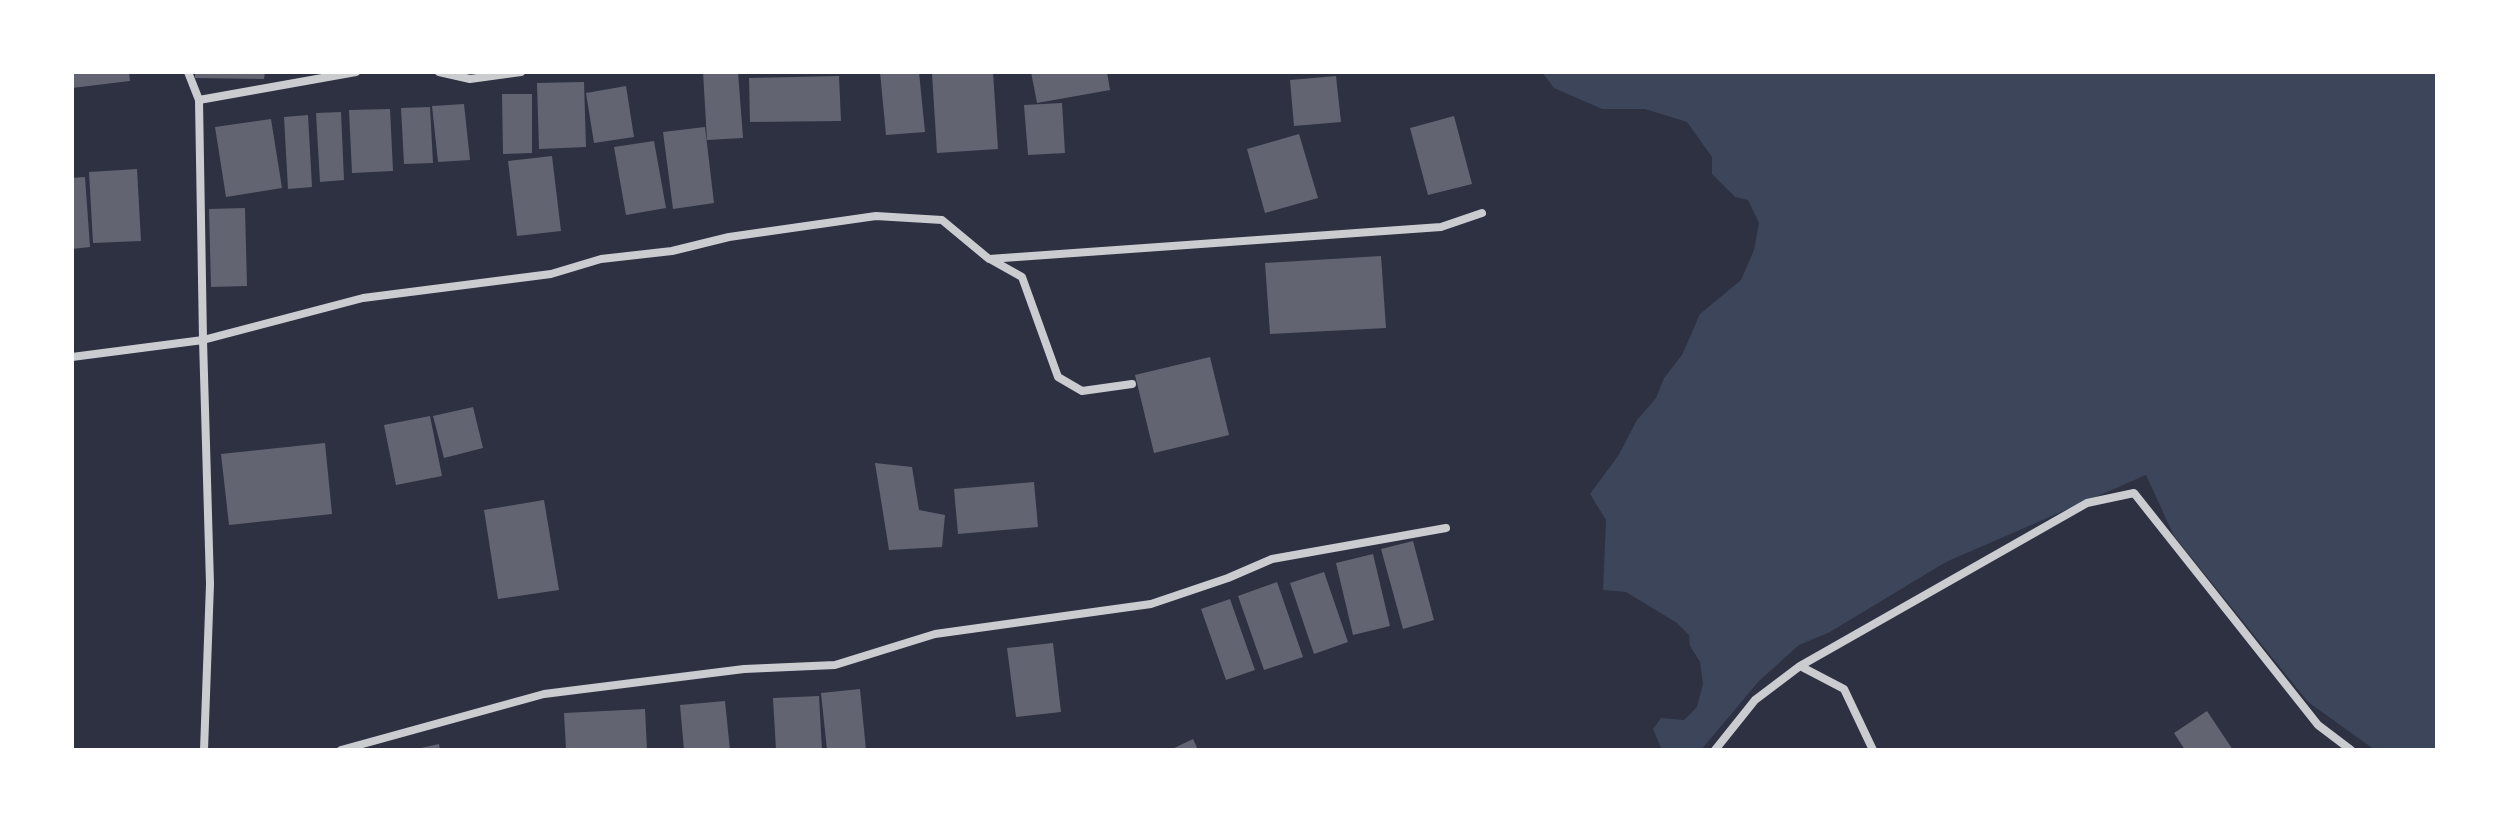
<!DOCTYPE html>
<html>
<head>
<meta charset="utf-8">
<style>
  body { margin:0 }
  #map { position:relative; width:2509px; height:822px; overflow:hidden; background:#2d3142; font-family:Barlow,sans-serif }
  canvas { display:block }
  .frame { position:absolute; inset:0; border:74px solid #fff; pointer-events:none }
</style>
</head>
<body>
<div id="map">
<canvas width="2509" height="822"></canvas>
<div class="frame"></div>
</div>
<script>
const context = document.querySelector('canvas').getContext('2d');
context.lineJoin = 'round';
function fill(path, color) { context.fillStyle = color; context.fill(path, 'evenodd'); }
const shape = rows => new Path2D(rows.map(r => 'M' + r).join(''));
function stroke(path, color, width, dash) { context.strokeStyle = color; context.lineWidth = width; context.lineCap = dash ? 'butt' : 'round'; context.setLineDash(dash || []); context.stroke(path); }
fill(shape([
  [1542,72,2437,72,2437,750,2375,750,2308,702,2174,536,2146,475,1946,562,1830,632,1799,645,1759,681,1701,750,1662,750,1653,729,1661,718,1684,720,1697,707,1703,684,1700,662,1690,646,1689,635,1677,623,1626,592,1603,590,1606,520,1590,494,1618,456,1637,420,1656,398,1664,378,1682,355,1700,314,1741,280,1754,250,1759,223,1748,200,1735,197,1712,174,1712,157,1687,122,1645,109,1602,109,1554,88]
]), '#3c4559');
fill(shape([
  [72,72,129,72,130,81,72,88],
  [195,72,265,72,264,79,195,78],
  [703,72,738,72,743,138,707,140],
  [880,72,919,72,925,132,886,135],
  [993,72,998,149,937,153,932,73],
  [1031,72,1107,72,1110,90,1037,103],
  [839,76,841,121,750,122,749,78],
  [1336,76,1341,122,1294,126,1290,80],
  [584,82,586,147,539,149,537,83],
  [626,86,634,137,594,143,586,93],
  [502,94,532,94,532,153,503,154],
  [1062,103,1065,153,1028,155,1024,105],
  [464,104,470,160,438,162,432,106],
  [430,107,433,163,404,164,401,108],
  [390,109,393,171,352,173,349,110],
  [341,112,344,180,320,182,316,113],
  [308,115,312,187,288,189,284,117],
  [1454,116,1472,184,1428,195,1410,128],
  [271,119,282,188,226,197,215,127],
  [705,127,714,203,673,209,663,132],
  [1299,134,1318,198,1265,213,1247,149],
  [654,141,666,208,626,215,614,147],
  [552,156,561,231,517,236,508,161],
  [137,169,141,241,93,243,89,172],
  [85,177,90,247,72,249,72,178],
  [245,208,247,286,211,287,209,209],
  [1381,256,1386,328,1270,334,1265,263],
  [1210,357,1229,435,1154,453,1135,375],
  [473,407,483,448,444,458,433,416],
  [430,416,442,476,396,485,384,425],
  [325,443,332,514,229,525,221,454],
  [875,463,912,467,919,510,945,515,942,547,889,550],
  [1034,482,1038,527,958,534,954,489],
  [544,500,559,590,498,599,484,510],
  [1413,541,1434,620,1403,629,1381,549],
  [1373,554,1390,626,1353,635,1336,563],
  [1324,572,1348,642,1314,654,1290,583],
  [1277,582,1303,657,1264,670,1238,596],
  [1230,599,1255,670,1226,680,1201,609],
  [1053,643,1061,712,1016,717,1007,648],
  [860,689,866,750,827,750,821,693],
  [819,696,822,750,776,750,773,698],
  [725,701,730,750,684,750,680,705],
  [645,709,647,750,566,750,564,713],
  [2207,711,2233,750,2185,750,2174,733],
  [1193,739,1198,750,1170,750],
  [439,744,440,750,416,750,416,749]
]), '#626471');
stroke(shape([
  [188,72,199,100,203,340,363,298,551,274,601,259,672,251,729,237,876,216,942,220,989,259,1441,227,1482,213],
  [439,72,470,79,521,72],
  [199,100,356,72],
  [990,259,1022,277,1058,377,1082,391,1132,384],
  [72,357,203,340,210,584,204,750],
  [1800,666,2087,503,2134,493,2318,725,2351,750],
  [341,750,544,694,744,669,835,665,935,634,1151,604,1228,578,1272,559,1446,528],
  [1715,750,1755,700,1800,666,1844,689,1873,750]
]), '#caccd0', 8);
</script>
</body>
</html>
